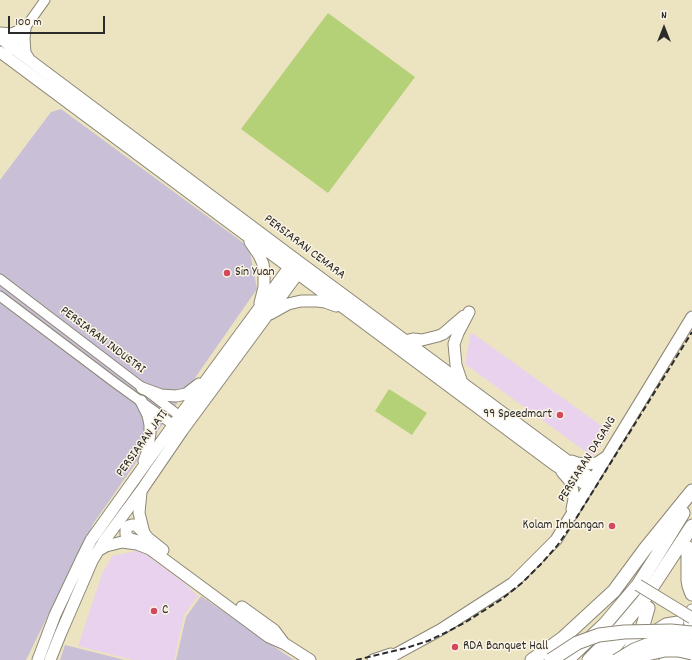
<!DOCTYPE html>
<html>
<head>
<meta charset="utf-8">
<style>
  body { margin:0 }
  #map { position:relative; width:692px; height:660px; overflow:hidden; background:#ece3c1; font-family:Dekko,sans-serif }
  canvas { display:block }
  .north { position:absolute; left:644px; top:8px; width:40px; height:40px; -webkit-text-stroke:3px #fcf5e5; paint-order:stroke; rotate:0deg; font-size:11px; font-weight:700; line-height:16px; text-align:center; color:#2b2b2b }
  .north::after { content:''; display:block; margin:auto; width:14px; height:18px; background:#2b2b2b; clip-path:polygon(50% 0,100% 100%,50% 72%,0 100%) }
  .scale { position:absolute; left:8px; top:16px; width:97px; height:18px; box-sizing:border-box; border:2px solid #2b2b2b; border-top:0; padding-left:5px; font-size:12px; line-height:14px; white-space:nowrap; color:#2b2b2b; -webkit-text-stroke:3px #fcf5e5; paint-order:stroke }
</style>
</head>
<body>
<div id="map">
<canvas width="692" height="660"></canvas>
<div class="north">N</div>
<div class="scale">100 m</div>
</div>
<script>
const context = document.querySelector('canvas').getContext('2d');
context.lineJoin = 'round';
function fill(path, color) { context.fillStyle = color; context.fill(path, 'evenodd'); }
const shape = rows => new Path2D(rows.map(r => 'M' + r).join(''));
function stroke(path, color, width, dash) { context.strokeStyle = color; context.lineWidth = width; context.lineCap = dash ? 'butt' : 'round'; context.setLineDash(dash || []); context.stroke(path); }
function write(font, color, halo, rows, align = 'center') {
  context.font = font + ' Dekko,sans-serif'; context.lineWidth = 3; context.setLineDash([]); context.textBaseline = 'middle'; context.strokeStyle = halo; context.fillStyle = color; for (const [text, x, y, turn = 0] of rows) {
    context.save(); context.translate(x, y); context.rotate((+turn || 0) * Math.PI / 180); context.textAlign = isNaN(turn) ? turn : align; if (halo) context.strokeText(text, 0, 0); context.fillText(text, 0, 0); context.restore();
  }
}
fill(shape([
  [471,332,610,432,593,457,465,364],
  [140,550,183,582,198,596,184,615,174,660,133,660,78,646,102,574,112,556]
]), '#e9d2ed');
fill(shape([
  [61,109,249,247,257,289,93,524,26,660,0,660,0,180,51,112],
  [201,596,270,644,294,660,176,660,186,617],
  [65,645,125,660,60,660]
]), '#c9bfd7');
fill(shape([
  [328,13,415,77,328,193,241,129],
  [389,389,427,413,412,435,375,411]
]), '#b5d177');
const minor = shape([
  [8,52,45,0],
  [0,279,185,420],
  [0,296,114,382,179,429]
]);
const major = shape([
  [25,28,24,38,25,53,29,59],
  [0,33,12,34,25,28],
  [0,38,295,259,592,479],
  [0,52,555,465,588,486],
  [250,242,259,255,263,264,264,271,264,287,260,303],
  [270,314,288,304,301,301,317,301,325,302,336,306],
  [405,341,413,339,422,340,438,336,443,334,464,316],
  [462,383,456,365,454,344,458,333,469,312],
  [142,388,161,395,176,396,186,394,199,384],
  [141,401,148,415,150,425,150,433,147,453,144,461],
  [572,461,577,463,586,464,597,463,606,457],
  [562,472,569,480,572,487,574,499,572,509],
  [141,492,139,513,144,533,148,538,163,550],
  [138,541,131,539,127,537,126,534,126,529,129,526,132,525,136,525,144,533],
  [99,550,106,546,122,542,137,544,150,549,269,637,285,644,310,660],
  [242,607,274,630,283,642],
  [690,627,689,616,690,613,692,610],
  [654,633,658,629,666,624,678,622],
  [38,660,55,615,82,558,91,540,174,424,293,262],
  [50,660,60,635,92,561,104,541,141,491,182,431,302,268],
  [373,660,391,654],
  [385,660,440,630,513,583,556,540,692,317]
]);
const highway = shape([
  [688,548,688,580,689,586,692,594],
  [625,658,642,629,648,608],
  [532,660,563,638,614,591,645,549,692,491],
  [567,660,605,624,638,585,656,557,683,513],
  [589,660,621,627,643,601,692,526],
  [603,660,629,630],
  [666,660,676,659,687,660]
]);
stroke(minor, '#8c8776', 11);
stroke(major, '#8c8776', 13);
stroke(highway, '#8c8776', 15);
stroke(minor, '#fff', 9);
stroke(major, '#fff', 11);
stroke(highway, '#fff', 13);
stroke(shape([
  [356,660,406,648,428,641,447,632,464,623,480,613,502,599,523,582,542,563,557,546,572,525,692,332]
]), '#2b2b2b', 2, [6, 3]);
const majorBridge = shape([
  [638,585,692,618],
  [616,660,634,649,647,644,657,642,669,641,682,642,692,645]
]);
const highwayBridge = shape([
  [551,660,577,643,599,635,624,632,671,631,692,633],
  [632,660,642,655,665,650,678,650,692,653]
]);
stroke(majorBridge, '#8c8776', 13, []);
stroke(highwayBridge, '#8c8776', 15, []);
stroke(majorBridge, '#fff', 11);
stroke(highwayBridge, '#fff', 13);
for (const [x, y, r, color] of [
  [227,273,4,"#d1495b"],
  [560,415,4,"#d1495b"],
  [612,526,4,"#d1495b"],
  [154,611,4,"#d1495b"],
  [455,647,4,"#d1495b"]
]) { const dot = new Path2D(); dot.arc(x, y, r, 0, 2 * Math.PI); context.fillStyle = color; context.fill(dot); stroke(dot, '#fcf5e5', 1.5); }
write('13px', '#2b2b2b', '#fcf5e5', [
  ["PERSIARAN CEMARA",304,248,37],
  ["PERSIARAN INDUSTRI",102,341,37],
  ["PERSIARAN JATI",143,444,-54],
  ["PERSIARAN DAGANG",588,460,-58]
]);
write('13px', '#2b2b2b', '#fcf5e5', [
  ["Sin Yuan",235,273],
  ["99 Speedmart",552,415,"right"],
  ["Kolam Imbangan",604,526,"right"],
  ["C",162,611],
  ["RDA Banquet Hall",463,647]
], 'left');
</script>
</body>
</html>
